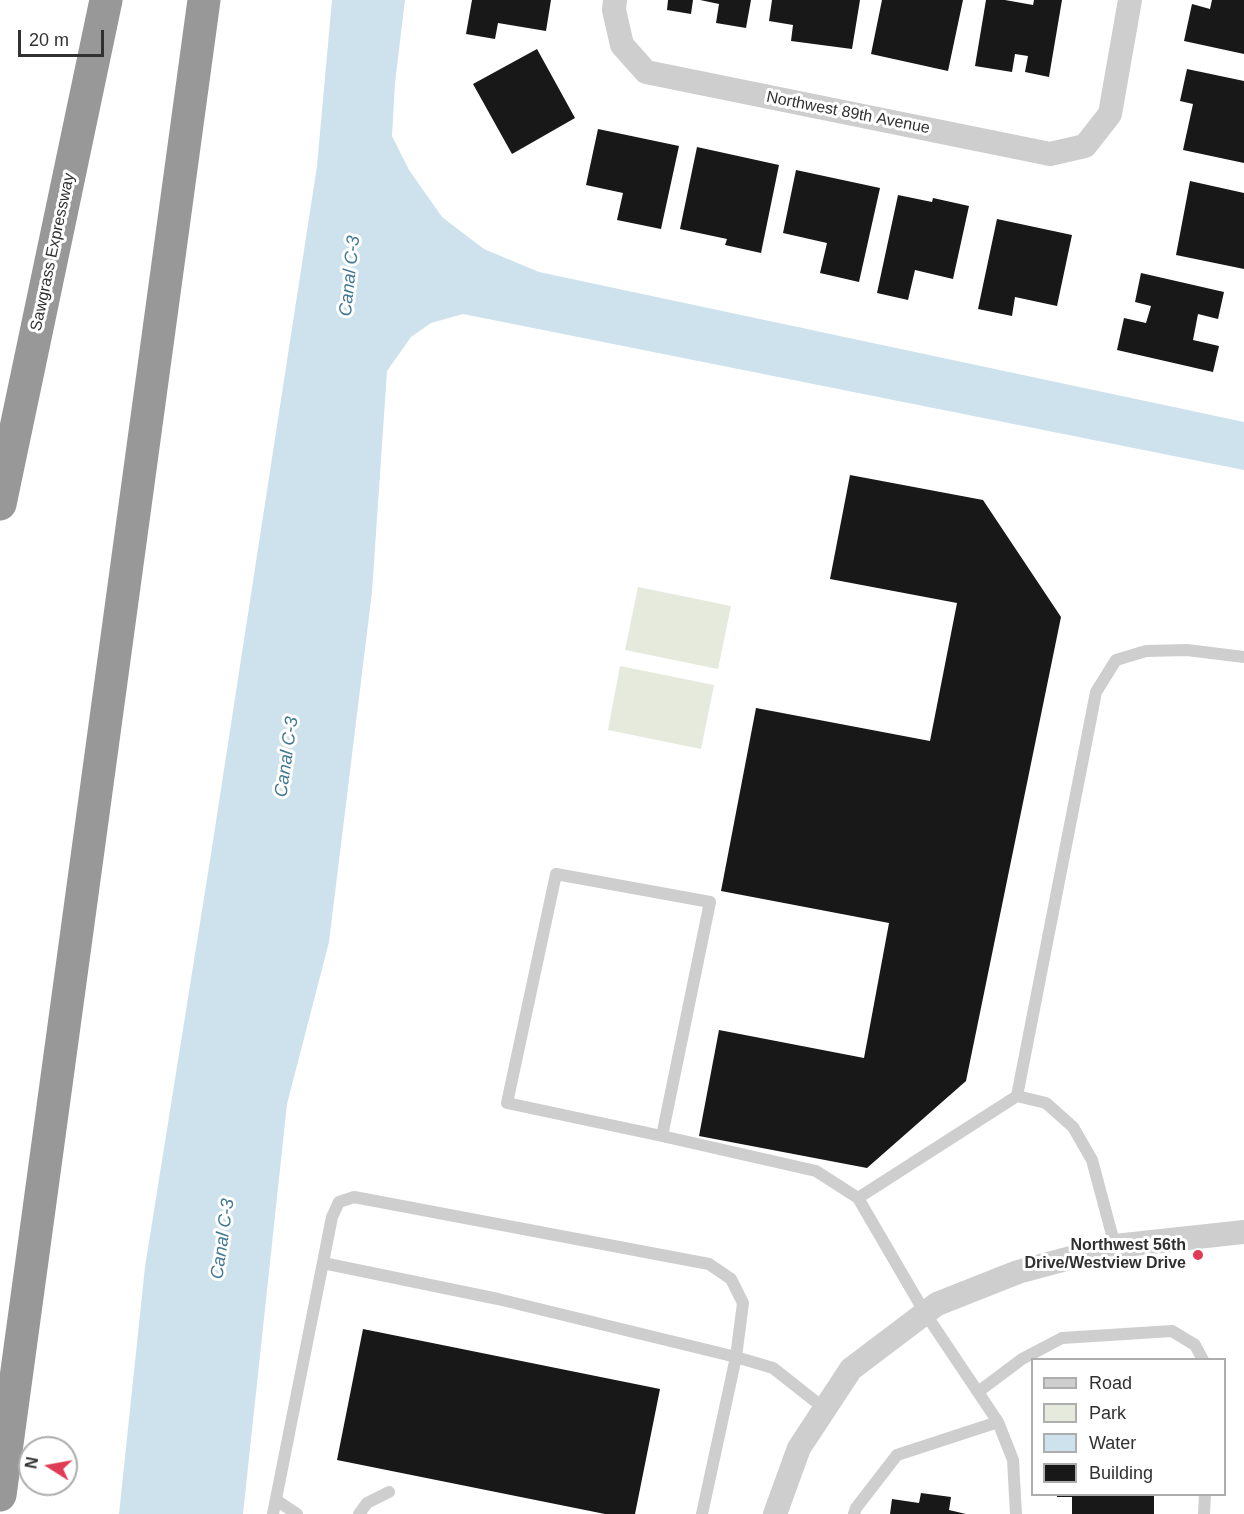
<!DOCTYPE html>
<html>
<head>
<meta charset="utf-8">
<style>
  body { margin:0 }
  #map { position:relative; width:1244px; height:1514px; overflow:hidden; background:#fff; font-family:Helvetica,sans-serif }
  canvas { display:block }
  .legend { position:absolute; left:1031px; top:1358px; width:195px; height:138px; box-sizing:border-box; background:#fff; border:2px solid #adadad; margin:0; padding:8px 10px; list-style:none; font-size:18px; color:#313131 }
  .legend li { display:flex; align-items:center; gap:12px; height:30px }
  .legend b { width:30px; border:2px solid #adadad }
  .north { position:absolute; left:18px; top:1436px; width:60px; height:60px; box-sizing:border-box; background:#fff; border:2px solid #adadad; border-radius:50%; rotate:281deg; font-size:16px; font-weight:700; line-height:24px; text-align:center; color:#313131 }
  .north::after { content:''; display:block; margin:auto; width:21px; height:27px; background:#e03b54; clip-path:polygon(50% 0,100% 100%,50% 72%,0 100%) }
  .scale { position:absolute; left:18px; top:30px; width:86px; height:27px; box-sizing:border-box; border:3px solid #313131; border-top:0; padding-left:8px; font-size:18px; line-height:21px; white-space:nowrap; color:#313131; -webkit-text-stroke:4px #fff; paint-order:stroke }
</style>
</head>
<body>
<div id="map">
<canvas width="1244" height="1514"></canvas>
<ul class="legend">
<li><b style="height:8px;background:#cecece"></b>Road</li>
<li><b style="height:16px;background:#e5eadd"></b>Park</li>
<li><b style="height:16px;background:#cde2ec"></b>Water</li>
<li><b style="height:16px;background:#181818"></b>Building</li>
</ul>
<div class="north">N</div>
<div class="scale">20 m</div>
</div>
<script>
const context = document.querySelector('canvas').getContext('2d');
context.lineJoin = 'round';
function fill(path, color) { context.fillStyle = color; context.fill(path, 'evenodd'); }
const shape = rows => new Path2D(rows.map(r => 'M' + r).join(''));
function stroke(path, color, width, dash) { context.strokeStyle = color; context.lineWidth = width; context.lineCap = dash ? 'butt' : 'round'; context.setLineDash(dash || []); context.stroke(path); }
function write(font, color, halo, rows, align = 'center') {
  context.font = font + ' Helvetica,sans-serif'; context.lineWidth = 6; context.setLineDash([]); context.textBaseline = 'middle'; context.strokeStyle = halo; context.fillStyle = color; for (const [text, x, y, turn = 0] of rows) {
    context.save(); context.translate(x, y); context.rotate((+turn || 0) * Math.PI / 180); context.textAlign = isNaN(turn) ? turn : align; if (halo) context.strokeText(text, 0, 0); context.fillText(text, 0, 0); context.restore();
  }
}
fill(shape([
  [638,587,731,606,718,669,625,650],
  [620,666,714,685,701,749,608,730]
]), '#e5eadd');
fill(shape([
  [332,0,405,0,395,83,392,136,409,170,442,217,484,249,539,272,1244,422,1244,470,463,314,431,323,411,337,387,371,372,592,329,942,287,1104,243,1514,119,1514,145,1267,211,854,317,166]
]), '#cde2ec');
fill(shape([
  [472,0,551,0,546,31,498,23,495,39,466,34],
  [668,0,693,0,691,14,667,10],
  [700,0,751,0,746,28,716,23,719,4],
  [772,0,860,0,852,49,791,41,793,25,769,21],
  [882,0,963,0,948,71,871,54],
  [986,0,1005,0,1033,5,1034,0,1062,0,1049,77,1025,72,1028,56,1015,54,1012,72,975,66],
  [1212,0,1244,0,1244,54,1184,41,1192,4,1210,9],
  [537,49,575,118,512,154,473,84],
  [1187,69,1244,81,1244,163,1183,150,1193,104,1180,101],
  [598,129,679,146,661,229,617,220,623,193,586,185],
  [697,147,779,165,761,253,725,245,727,239,680,229],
  [796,170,880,188,859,282,820,273,827,243,783,233],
  [1190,181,1244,193,1244,269,1176,255],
  [898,195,932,202,933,198,969,206,953,279,915,270,908,300,877,293],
  [997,219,1072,235,1057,306,1015,297,1012,316,978,309],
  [1141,273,1224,292,1218,319,1198,314,1193,340,1219,346,1213,372,1117,350,1124,318,1146,323,1151,306,1135,302],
  [850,475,983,500,1061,617,966,1081,867,1168,699,1136,719,1030,864,1058,889,923,721,891,756,708,930,741,957,603,830,579],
  [363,1329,660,1389,635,1514,605,1514,337,1460],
  [921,1493,951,1497,949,1510,966,1514,890,1514,892,1499,919,1503],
  [1057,1494,1154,1494,1154,1514,1072,1514,1072,1497,1057,1497]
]), '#181818');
stroke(shape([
  [1017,1096,1096,692,1116,660,1146,651,1187,650,1244,657],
  [662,1136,507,1103,556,874,710,902,662,1136,816,1171,858,1198],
  [323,1263,498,1299,736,1357,773,1368,825,1409],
  [978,1392,1022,1359,1062,1338,1172,1331,1195,1345,1203,1360],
  [276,1500,297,1514],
  [273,1514,332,1217,339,1202,354,1197,709,1264,731,1279,743,1303,736,1357,702,1514],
  [359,1514,367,1503,389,1492],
  [854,1514,856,1508,897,1455,998,1422],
  [1016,1514,1013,1460,998,1422,925,1313,858,1198,1017,1096,1046,1103,1073,1127,1092,1160,1115,1246],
  [1204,1514,1205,1494]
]), '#cecece', 12);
stroke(shape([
  [615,0,614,10,622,45,646,72,1050,154,1085,146,1110,114,1130,0],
  [775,1514,799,1448,851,1369,937,1304,1018,1272,1115,1246,1244,1232]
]), '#cecece', 24);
stroke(shape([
  [0,504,106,0],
  [0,1495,204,0]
]), '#989898', 33);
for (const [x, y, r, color] of [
  [1198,1255,6,"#e03b54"]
]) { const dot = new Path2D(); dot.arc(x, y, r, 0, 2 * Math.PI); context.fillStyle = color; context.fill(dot); stroke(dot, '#fff', 2); }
write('16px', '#313131', '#fff', [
  ["Northwest 89th Avenue",848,113,11],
  ["Sawgrass Expressway",53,252,-78]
]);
write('bold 16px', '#313131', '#fff', [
  ["Northwest 56th",1186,1246],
  ["Drive/Westview Drive",1186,1264]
], 'right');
write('italic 18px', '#407892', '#fff', [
  ["Canal C-3",350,276,-84],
  ["Canal C-3",287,757,-82],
  ["Canal C-3",223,1239,-82]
]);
</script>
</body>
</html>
